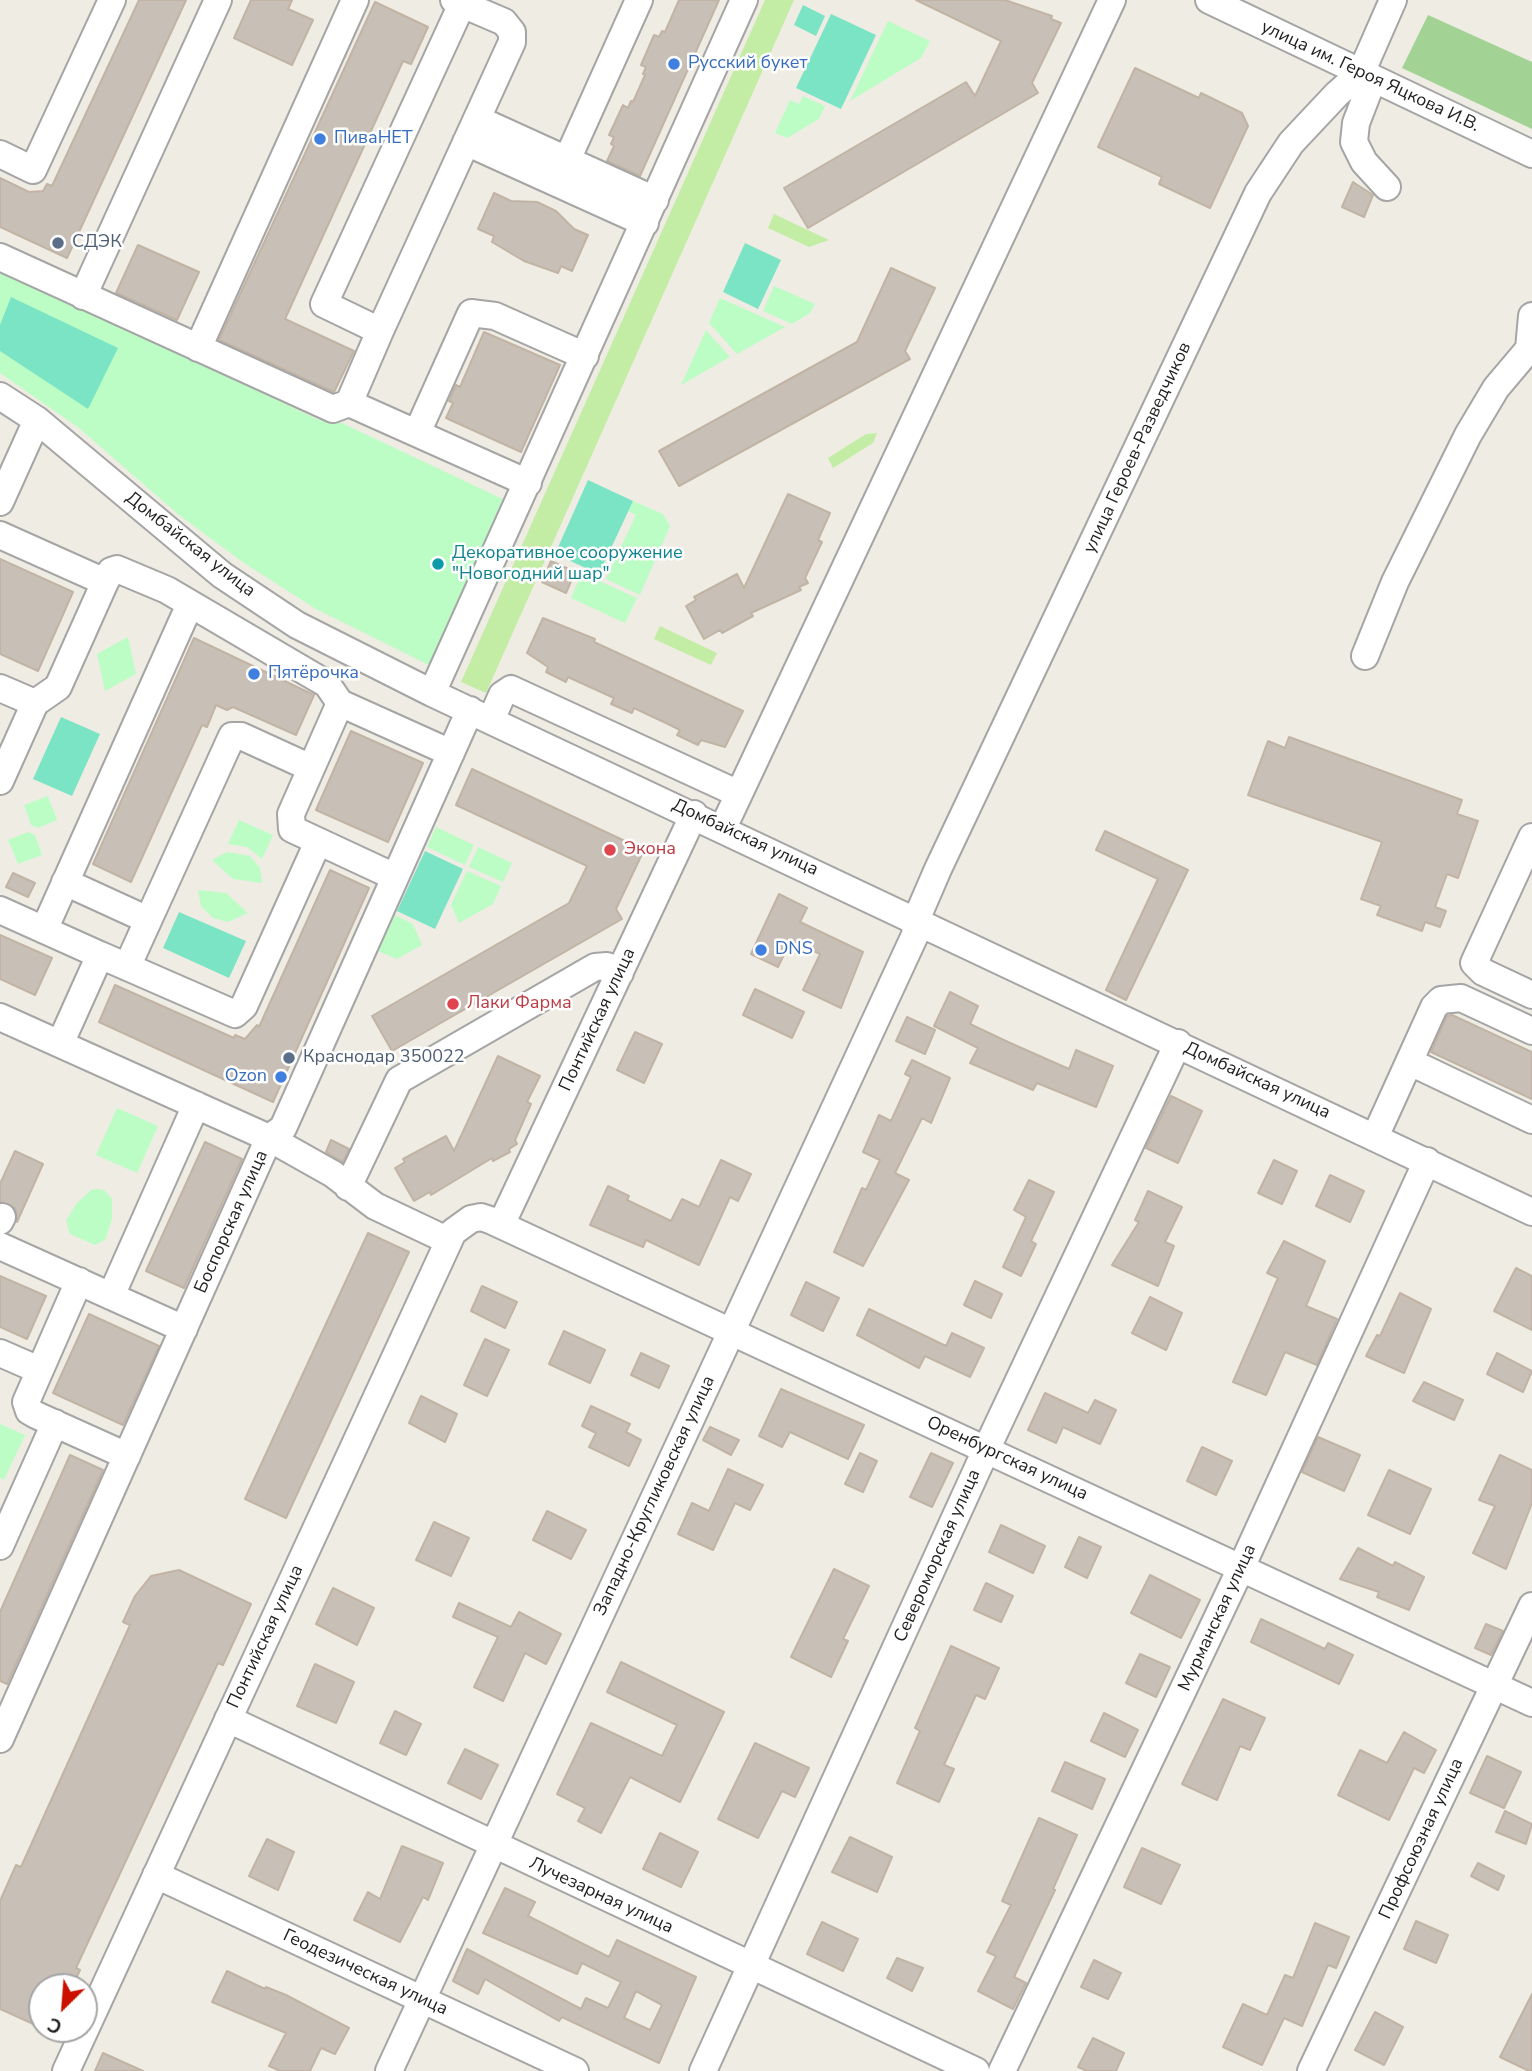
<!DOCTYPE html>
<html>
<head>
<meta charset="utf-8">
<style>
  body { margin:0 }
  #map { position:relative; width:1532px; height:2071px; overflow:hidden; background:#efece3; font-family:"Nunito Sans",sans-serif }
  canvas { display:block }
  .north { position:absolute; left:28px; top:1973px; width:70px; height:70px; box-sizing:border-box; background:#fff; border:2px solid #a5a5a5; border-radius:50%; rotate:205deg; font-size:19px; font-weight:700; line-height:28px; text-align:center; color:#1e1e1e }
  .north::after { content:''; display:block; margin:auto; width:24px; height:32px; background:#cb1000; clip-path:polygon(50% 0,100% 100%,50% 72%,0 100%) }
</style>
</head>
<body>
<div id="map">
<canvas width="1532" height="2071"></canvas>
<div class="north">С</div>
</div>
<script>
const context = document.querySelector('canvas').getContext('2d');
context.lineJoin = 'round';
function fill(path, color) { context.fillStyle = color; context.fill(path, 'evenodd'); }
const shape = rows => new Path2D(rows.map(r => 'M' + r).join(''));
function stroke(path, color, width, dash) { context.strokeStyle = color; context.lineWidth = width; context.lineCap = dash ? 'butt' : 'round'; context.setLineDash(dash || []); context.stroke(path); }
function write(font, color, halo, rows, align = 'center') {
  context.font = font + ' "Nunito Sans",sans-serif'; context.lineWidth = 5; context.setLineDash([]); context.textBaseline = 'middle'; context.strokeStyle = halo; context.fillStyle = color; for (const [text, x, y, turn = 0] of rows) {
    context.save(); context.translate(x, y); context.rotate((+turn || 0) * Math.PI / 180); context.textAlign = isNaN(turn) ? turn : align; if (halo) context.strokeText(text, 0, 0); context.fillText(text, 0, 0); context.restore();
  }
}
fill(shape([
  [765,0,794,0,486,693,461,682],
  [774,214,829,240,809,247,768,228],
  [877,433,873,443,833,468,828,458,866,434],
  [660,626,717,653,711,665,654,639]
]), '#c3eda5');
fill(shape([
  [1428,15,1532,62,1532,129,1402,68]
]), '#a2d294');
fill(shape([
  [888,21,930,41,921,58,850,101],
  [803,96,825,106,819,119,787,138,775,133,790,100,799,104],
  [0,269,319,420,342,423,511,503,437,669,316,609,244,563,179,515,79,428,0,373],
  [774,286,815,304,810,313,792,324,763,311],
  [720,298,785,327,737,354,709,323],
  [706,330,730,357,681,385],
  [633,501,663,514,670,526,640,595,606,579,636,515,628,511],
  [582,573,637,598,625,623,571,598],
  [128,637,136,674,105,691,97,654],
  [48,796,57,820,38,828,31,825,24,805],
  [239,820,273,835,262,859,247,847,228,844],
  [436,827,474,845,465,865,427,847],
  [28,832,35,835,42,855,18,864,8,840],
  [478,847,512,863,503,882,469,867],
  [227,852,250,856,260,868,262,883,233,879,212,860],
  [467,871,501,886,493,904,459,923,451,905],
  [198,890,226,893,248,913,228,922,213,918,201,906],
  [395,915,413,924,422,945,397,959,378,951],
  [117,1108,158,1126,137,1173,96,1155],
  [97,1189,104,1190,112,1199,112,1219,105,1240,95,1245,70,1234,66,1221,76,1204,91,1190],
  [0,1424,25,1435,4,1480,0,1478]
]), '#bcfdc6');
fill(shape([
  [803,5,825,16,816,36,794,25],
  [831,14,876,35,841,109,796,88],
  [745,243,781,260,758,309,723,292],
  [11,297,118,348,88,409,0,351,0,325],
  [588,480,633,501,599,574,555,554],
  [61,717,100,734,72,796,33,779],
  [425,851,463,869,435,929,397,911],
  [179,912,246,941,229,978,163,948]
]), '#7be4c4');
const building = shape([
  [139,0,186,0,67,258,0,227,0,178,29,192,43,191,47,184,52,186,139,0],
  [251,0,292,0,288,9,313,20,292,65,234,38,251,0],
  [679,0,719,0,640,176,607,161,614,146,611,144,614,137,609,135,623,105,628,108,631,101,633,102,645,75,643,74,646,67,641,65,654,35,659,37,662,31,665,32,679,0],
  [916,0,1005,0,1052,16,1051,19,1061,23,1032,83,1038,93,808,228,784,188,966,82,975,96,1001,41,916,0],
  [375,2,428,27,411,64,403,61,285,319,354,351,334,392,219,340,375,2],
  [1135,68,1199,98,1201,93,1242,113,1248,126,1210,208,1159,184,1162,177,1098,147,1135,68],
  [1353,182,1373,195,1364,217,1342,207,1353,182],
  [494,193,511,201,537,202,556,211,574,229,588,235,572,271,561,266,558,273,524,261,492,242,494,236,478,229,494,193],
  [138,245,199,272,177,320,116,293,138,245],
  [891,268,935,288,905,351,910,359,679,486,659,451,857,342,891,268],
  [484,332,560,365,521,452,446,418,453,403,449,401,456,385,460,387,484,332],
  [788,494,830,513,818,540,822,542,805,578,808,583,799,587,801,590,751,613,753,616,722,633,720,630,704,639,686,606,696,600,694,597,737,574,744,588,788,494],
  [0,559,73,592,38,671,0,654,0,559],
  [551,561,575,572,566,593,542,582,551,561],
  [543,618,595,639,594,642,743,711,725,747,701,740,698,745,677,735,680,730,668,724,634,708,632,713,611,704,614,698,568,677,566,682,546,672,548,667,527,653,543,618],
  [194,638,314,695,296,735,233,707,227,710,216,705,207,727,202,725,131,882,93,864,194,638],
  [351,731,423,763,388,842,316,810,351,731],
  [1289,737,1462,800,1457,814,1478,821,1458,878,1447,874,1435,907,1446,911,1440,927,1425,922,1422,931,1377,915,1381,906,1361,899,1382,842,1248,795,1268,741,1285,748,1289,737],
  [472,769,644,850,616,909,622,919,392,1051,372,1016,569,903,587,866,456,805,472,769],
  [1105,831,1188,870,1126,1000,1106,990,1158,879,1096,850,1105,831],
  [330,870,369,888,273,1102,99,1022,115,985,234,1038,235,1035,245,1039,257,1025,259,1027,330,870],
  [13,873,35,883,28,897,6,887,13,873],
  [779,894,807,908,800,922,863,952,841,1008,803,990,820,954,791,940,778,967,751,954,779,894],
  [0,935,52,958,35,995,0,979,0,935],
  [755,989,804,1012,792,1038,743,1015,755,989],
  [950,992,978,1006,970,1024,1008,1042,1069,1069,1076,1050,1113,1066,1096,1107,1037,1083,1033,1090,970,1063,978,1048,934,1026,950,992],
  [1452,1015,1532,1052,1532,1099,1431,1052,1447,1016,1452,1015],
  [907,1017,935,1030,925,1054,896,1041,907,1017],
  [635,1032,662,1044,644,1083,617,1070,635,1032],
  [498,1056,540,1076,527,1102,531,1104,515,1140,517,1144,509,1149,510,1152,493,1161,492,1158,431,1195,430,1192,414,1201,395,1168,405,1162,403,1159,446,1136,454,1151,498,1056],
  [912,1060,950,1078,931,1123,922,1118,895,1173,909,1180,863,1266,834,1252,862,1188,866,1190,880,1160,863,1152,879,1115,891,1121,911,1077,905,1074,912,1060],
  [1171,1096,1202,1111,1178,1163,1146,1148,1171,1096],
  [331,1140,349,1149,343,1162,326,1152,331,1140],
  [205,1142,242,1159,184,1288,146,1271,205,1142],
  [15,1151,43,1164,17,1222,15,1208,0,1202,0,1184,15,1151],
  [721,1160,751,1174,738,1201,730,1197,699,1265,646,1240,643,1247,590,1225,608,1186,629,1196,627,1200,671,1221,682,1199,699,1207,721,1160],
  [1274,1160,1297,1171,1282,1204,1258,1193,1274,1160],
  [1330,1175,1364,1191,1350,1222,1316,1206,1330,1175],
  [1029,1180,1054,1192,1031,1241,1036,1244,1021,1276,1003,1267,1026,1217,1014,1210,1029,1180],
  [1148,1191,1182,1207,1165,1242,1174,1246,1158,1286,1112,1265,1139,1222,1135,1220,1148,1191],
  [368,1233,409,1252,286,1518,245,1499,368,1233],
  [1284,1241,1325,1261,1306,1306,1337,1319,1317,1365,1285,1352,1266,1395,1233,1382,1278,1278,1267,1273,1284,1241],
  [1516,1268,1532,1276,1532,1330,1494,1311,1516,1268],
  [0,1276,46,1296,27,1339,0,1327,0,1276],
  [975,1281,1002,1294,991,1318,964,1305,975,1281],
  [806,1282,839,1298,823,1331,791,1315,806,1282],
  [482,1286,517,1302,505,1328,471,1311,482,1286],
  [1400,1293,1431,1309,1404,1373,1366,1356,1377,1335,1380,1336,1400,1293],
  [1150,1297,1182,1313,1166,1350,1132,1333,1150,1297],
  [869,1309,946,1346,952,1333,984,1348,970,1377,925,1356,919,1368,857,1335,869,1309],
  [89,1314,159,1346,123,1425,53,1393,89,1314],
  [564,1331,605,1350,590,1383,549,1364,564,1331],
  [485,1339,509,1350,487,1396,464,1385,485,1339],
  [641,1353,669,1366,659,1388,631,1375,641,1353],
  [1497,1353,1532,1371,1523,1392,1487,1374,1497,1353],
  [1424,1382,1463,1400,1454,1420,1413,1401,1424,1382],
  [781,1389,864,1425,848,1459,790,1432,782,1447,759,1436,781,1389],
  [1045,1393,1088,1413,1095,1400,1116,1410,1100,1444,1063,1427,1056,1443,1028,1430,1045,1393],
  [421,1396,457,1414,445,1442,409,1423,421,1396],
  [591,1406,630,1424,626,1432,641,1440,629,1466,589,1447,596,1433,582,1426,591,1406],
  [710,1427,739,1440,731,1455,703,1440,710,1427],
  [1318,1437,1360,1455,1344,1491,1302,1472,1318,1437],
  [1202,1447,1232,1461,1216,1495,1187,1481,1202,1447],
  [860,1453,877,1461,863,1492,845,1484,860,1453],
  [931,1453,953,1463,932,1507,910,1497,931,1453],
  [70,1455,103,1470,7,1684,0,1681,0,1612,70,1455],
  [1500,1455,1532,1470,1532,1503,1506,1569,1473,1553,1495,1506,1479,1500,1500,1455],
  [728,1469,763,1485,750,1510,735,1503,713,1550,678,1534,692,1503,709,1511,728,1469],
  [1389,1470,1431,1489,1410,1534,1368,1515,1389,1470],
  [547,1511,586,1530,571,1559,533,1540,547,1511],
  [434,1522,469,1538,451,1576,416,1560,434,1522],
  [1001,1525,1045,1546,1033,1573,989,1552,1001,1525],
  [1079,1537,1101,1547,1087,1578,1065,1567,1079,1537],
  [1358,1548,1393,1566,1395,1562,1424,1577,1409,1610,1377,1597,1379,1592,1340,1579,1358,1548],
  [834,1569,869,1586,843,1639,848,1641,831,1677,791,1657,834,1569],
  [179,1570,251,1604,223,1665,218,1663,76,1968,80,1970,72,1987,42,1987,42,2028,0,2009,0,1901,16,1865,21,1867,130,1625,123,1622,135,1596,151,1576,179,1570],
  [1150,1575,1200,1600,1181,1638,1131,1613,1150,1575],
  [986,1583,1013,1596,1001,1622,974,1610,986,1583],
  [333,1588,374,1608,357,1645,316,1624,333,1588],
  [459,1603,511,1627,519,1612,561,1634,546,1664,525,1653,503,1701,474,1687,498,1637,453,1617,459,1603],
  [1261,1619,1325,1649,1328,1643,1353,1655,1339,1684,1251,1642,1261,1619],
  [1486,1624,1503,1631,1491,1655,1475,1648,1486,1624],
  [951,1646,999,1668,985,1699,976,1695,944,1765,954,1769,939,1802,897,1783,920,1731,915,1728,951,1646],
  [1140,1654,1170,1667,1156,1697,1126,1683,1140,1654],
  [621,1662,724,1712,680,1802,630,1777,601,1833,578,1821,585,1808,557,1794,591,1723,662,1756,677,1725,607,1692,621,1662],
  [315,1664,354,1682,336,1723,297,1706,315,1664],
  [1223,1699,1265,1718,1250,1750,1240,1746,1217,1800,1182,1784,1223,1699],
  [395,1711,421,1724,406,1755,380,1743,395,1711],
  [1104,1713,1138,1730,1125,1757,1091,1741,1104,1713],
  [1404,1732,1436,1750,1424,1773,1414,1768,1389,1820,1338,1795,1360,1750,1387,1763,1404,1732],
  [755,1743,809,1768,795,1797,782,1791,758,1838,718,1819,755,1743],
  [465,1749,498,1765,481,1799,448,1783,465,1749],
  [1487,1756,1521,1772,1504,1808,1470,1793,1487,1756],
  [1065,1762,1105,1779,1092,1809,1052,1791,1065,1762],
  [1505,1811,1532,1824,1526,1844,1496,1832,1505,1811],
  [1039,1818,1077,1835,1053,1889,1055,1890,1014,1977,1026,1983,1013,2009,978,1991,996,1956,987,1952,1011,1905,1002,1901,1039,1818],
  [660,1833,698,1852,681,1887,643,1869,660,1833],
  [850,1837,892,1857,877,1892,832,1872,850,1837],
  [267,1839,294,1852,278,1890,249,1876,267,1839],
  [402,1846,443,1863,428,1900,423,1897,400,1942,354,1920,368,1892,380,1899,402,1846],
  [1142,1848,1180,1865,1161,1904,1124,1887,1142,1848],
  [1478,1863,1504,1876,1498,1890,1471,1876,1478,1863],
  [505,1888,535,1902,528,1916,609,1957,617,1940,696,1977,659,2063,562,2017,559,2021,485,1979,478,1994,453,1981,467,1949,581,2009,586,1998,608,2008,621,1982,582,1963,577,1974,483,1933,505,1888],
  [636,1991,662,2005,650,2030,624,2018,636,1991],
  [1416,1921,1448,1935,1436,1963,1404,1949,1416,1921],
  [822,1922,858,1939,843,1971,807,1954,822,1922],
  [1315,1923,1349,1937,1336,1968,1328,1965,1302,2026,1284,2018,1262,2065,1223,2047,1243,2004,1267,2015,1285,1975,1293,1978,1315,1923],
  [897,1958,923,1968,912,1991,887,1978,897,1958],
  [1094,1960,1121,1973,1108,1999,1081,1987,1094,1960],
  [227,1971,265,1989,266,1987,286,1995,349,2028,335,2054,321,2048,310,2071,280,2071,269,2066,286,2033,212,2002,227,1971],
  [1532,1994,1532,2071,1529,2071,1500,2057,1532,1994],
  [1375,2012,1403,2027,1384,2065,1355,2050,1375,2012],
  [1093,2038,1124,2053,1116,2071,1087,2071,1078,2067,1093,2038],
  [103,2053,143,2071,95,2071,103,2053]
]);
fill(building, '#c8bfb6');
stroke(building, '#c2b4a4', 2);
const minor = shape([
  [1209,0,1532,154],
  [1373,79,1356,123,1354,142,1364,162,1387,187],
  [477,119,655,200],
  [466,142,645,223],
  [0,154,33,170,112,0],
  [567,160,639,0],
  [0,257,333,409,349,403,528,483],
  [83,296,218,0],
  [380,331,512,42,512,32,504,22,462,4],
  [198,348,355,0],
  [0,396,37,420,222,575,297,625,432,693,1532,1212],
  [349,403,380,331,324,304,462,4,454,0],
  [417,433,471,313,495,316,585,356],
  [0,502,37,420],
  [0,535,105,582,58,687,35,703],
  [105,582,111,571,117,569,167,590,327,684,340,703,451,753],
  [1365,656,1395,582,1468,435,1496,388,1529,349,1532,316],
  [0,688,35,703,0,781],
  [432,693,744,0],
  [340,703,291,814,292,829,395,877],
  [491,720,502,695,511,689,739,794],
  [723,828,1112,0],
  [1532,837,1474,963,1483,972,1532,995],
  [65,882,148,920],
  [0,910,100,955,60,1044],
  [44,930,190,604],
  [100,955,235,1014,244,1006,318,842],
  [127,967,232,736,241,736,311,768],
  [0,1017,269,1138,333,1174,375,1206,449,1241],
  [1410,1062,1532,1120],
  [1375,1137,1434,1007,1441,1000,1461,998,1532,1031],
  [348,1187,399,1080,595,967,607,966,620,973],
  [0,1221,2,1217],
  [501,1225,694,814],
  [0,1246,184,1329],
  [79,1281,26,1402,29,1411,36,1415,127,1456],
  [111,1296,196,1105],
  [0,1353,39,1370],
  [0,1546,55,1423],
  [228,1719,976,2071],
  [0,1739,269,1138,283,1128,470,710],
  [156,1875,575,2071],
  [66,2071,453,1232,471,1219,481,1217,490,1220,1532,1703],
  [389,2071,915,935,916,920,938,869,1258,193,1291,143,1337,94,1361,73,1393,0],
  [703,2071,986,1450,1178,1043],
  [1002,2071,1241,1568,1427,1161],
  [1311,2071,1532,1606]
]);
stroke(minor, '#a5a5a5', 30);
stroke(minor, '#fff', 26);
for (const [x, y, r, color] of [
  [674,64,7,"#3f7fe0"],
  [320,139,7,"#3f7fe0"],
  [58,243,7,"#5c6f8a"],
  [438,564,7,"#0f9aa8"],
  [254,674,7,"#3f7fe0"],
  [610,850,7,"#e0444e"],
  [761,950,7,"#3f7fe0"],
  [453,1004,7,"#e0444e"],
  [289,1058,7,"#5c6f8a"],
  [281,1077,7,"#3f7fe0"]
]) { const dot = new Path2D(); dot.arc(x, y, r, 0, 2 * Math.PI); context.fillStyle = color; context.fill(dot); stroke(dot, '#fff', 2.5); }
write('18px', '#366cbe', '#fff', [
  ["Русский букет",688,64],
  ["ПиваНЕТ",334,139],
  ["Пятёрочка",268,674],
  ["DNS",775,950],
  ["Ozon",267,1077,"right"]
], 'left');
write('18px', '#1e1e1e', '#fff', [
  ["улица им. Героя Яцкова И.В.",1370,77,25],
  ["улица Героев-Разведчиков",1138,448,-65],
  ["Домбайская улица",190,545,38],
  ["Домбайская улица",745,838,25],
  ["Понтийская улица",598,1020,-65],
  ["Домбайская улица",1257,1081,25],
  ["Боспорская улица",232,1222,-66],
  ["Оренбургская улица",1007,1459,25],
  ["Западно-Кругликовская улица",655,1496,-65],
  ["Североморская улица",938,1556,-66],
  ["Мурманская улица",1218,1618,-65],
  ["Понтийская улица",266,1637,-65],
  ["Профсоюзная улица",1422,1839,-65],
  ["Лучезарная улица",601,1896,25],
  ["Геодезическая улица",365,1973,25]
]);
write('18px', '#4e5e75', '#fff', [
  ["СДЭК",72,243],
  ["Краснодар 350022",303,1058]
], 'left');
write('18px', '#0d838f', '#fff', [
  ["Декоративное сооружение",452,554],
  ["\"Новогодний шар\"",452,575]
], 'left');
write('18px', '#be3a42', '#fff', [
  ["Экона",624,850],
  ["Лаки Фарма",467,1004]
], 'left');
</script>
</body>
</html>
